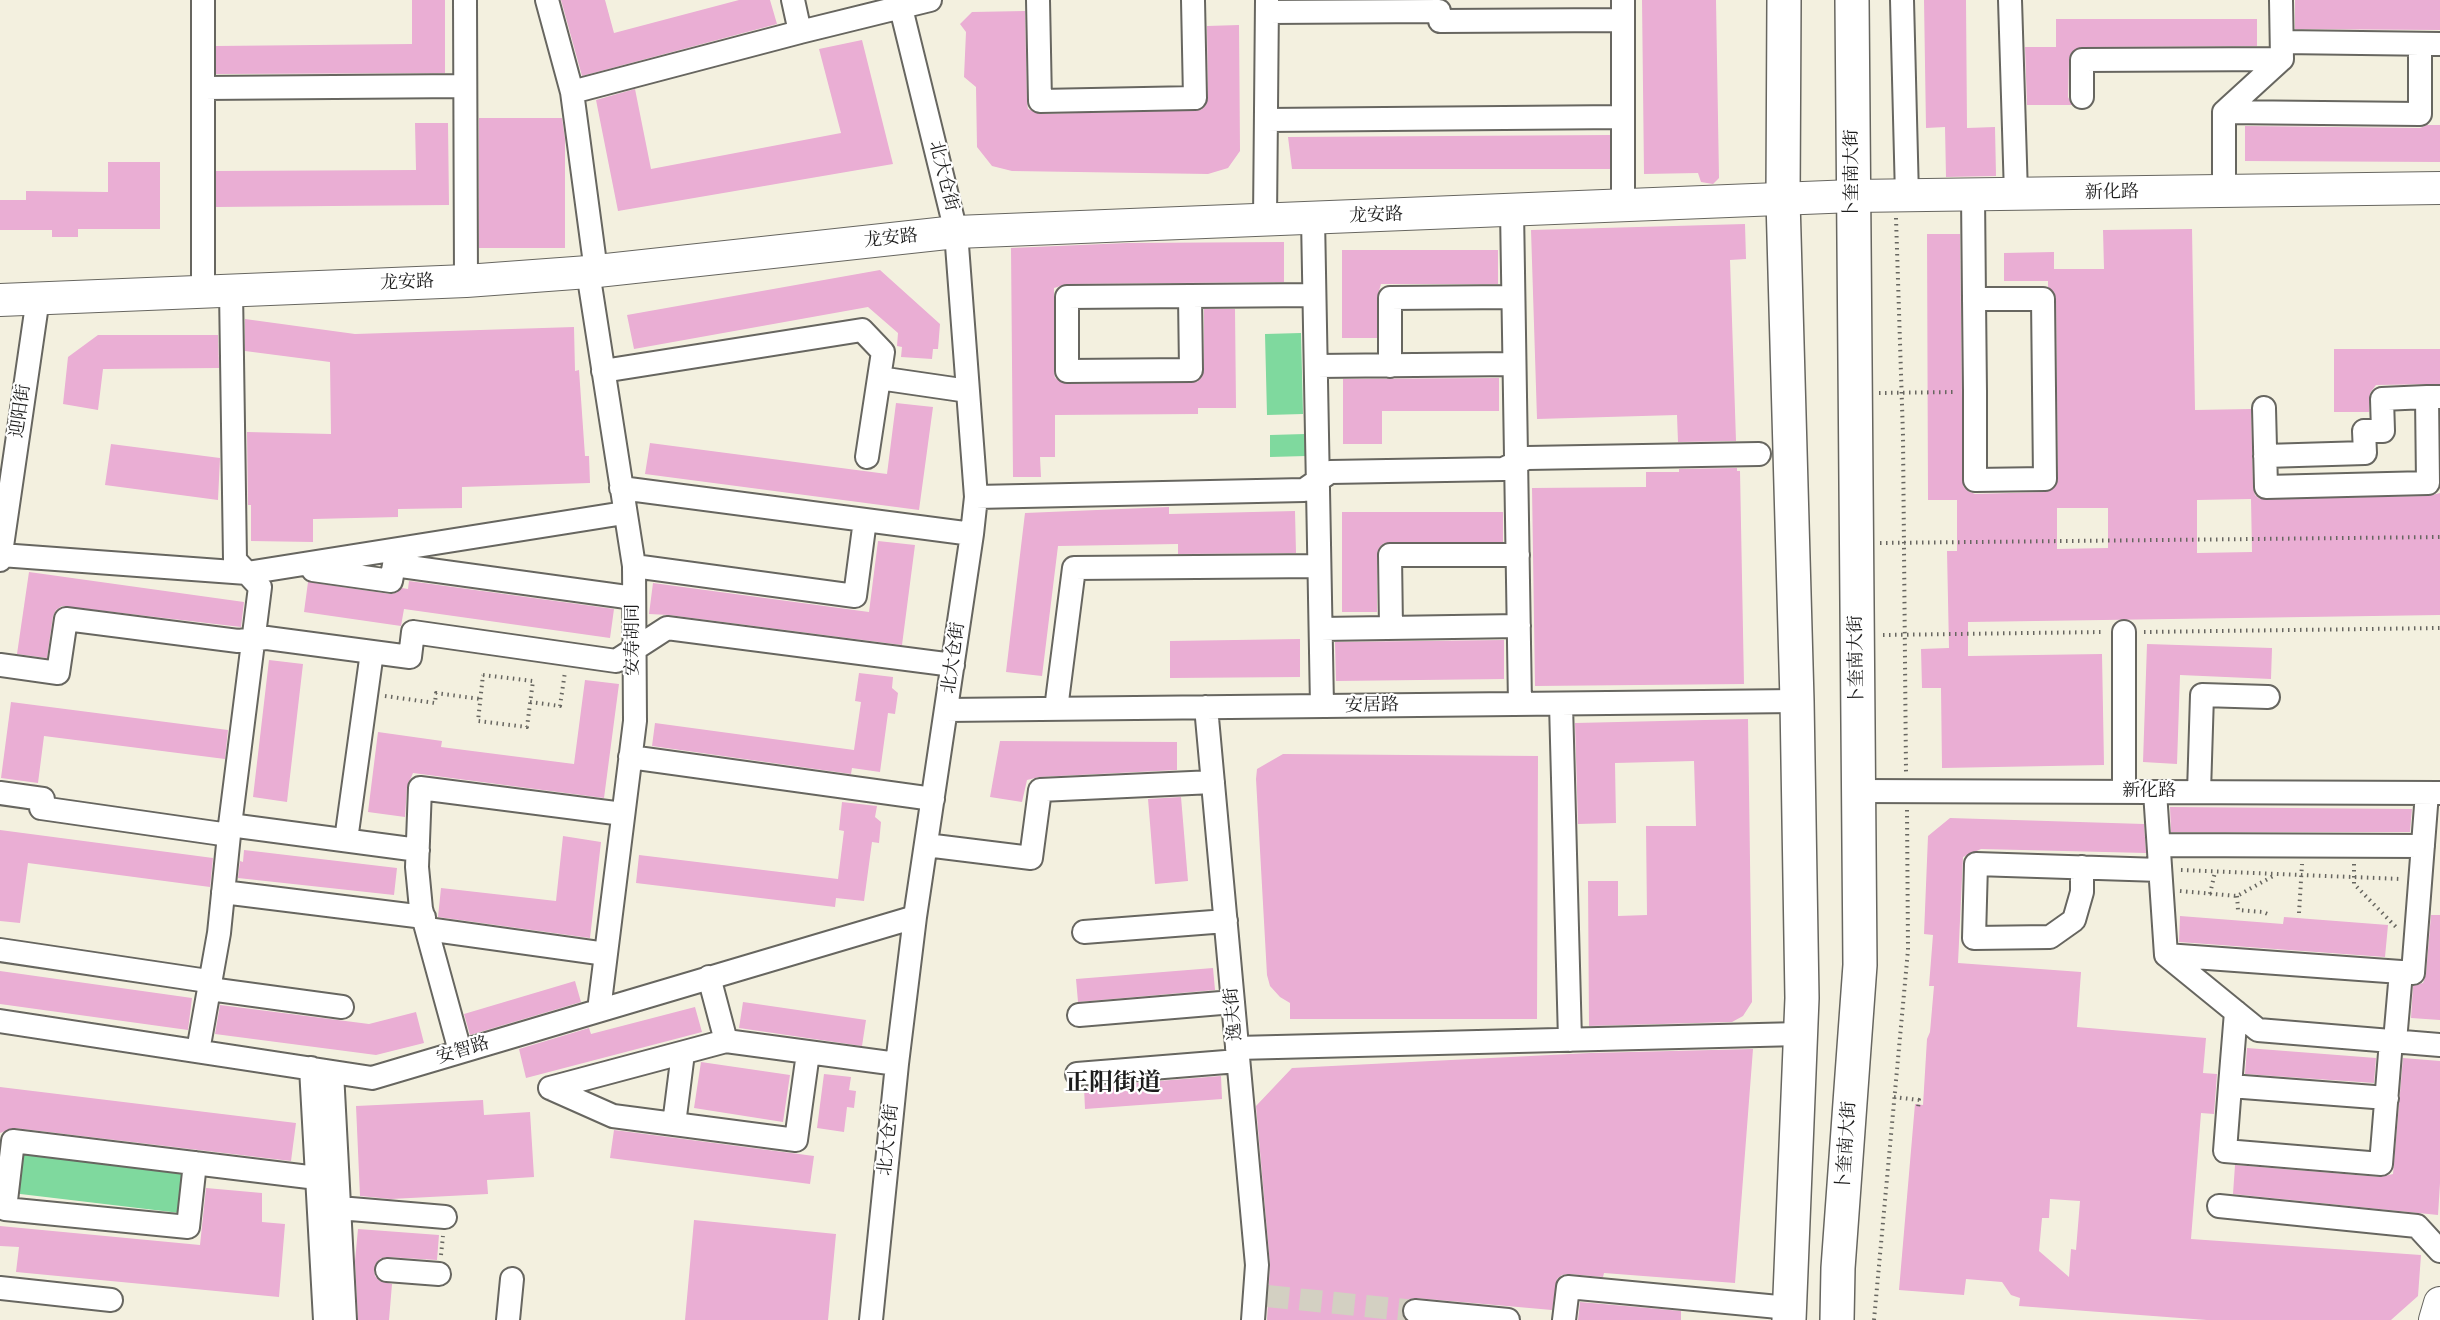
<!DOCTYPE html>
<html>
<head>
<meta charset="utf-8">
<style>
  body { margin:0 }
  canvas { display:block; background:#f3f0df }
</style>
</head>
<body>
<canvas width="2440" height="1320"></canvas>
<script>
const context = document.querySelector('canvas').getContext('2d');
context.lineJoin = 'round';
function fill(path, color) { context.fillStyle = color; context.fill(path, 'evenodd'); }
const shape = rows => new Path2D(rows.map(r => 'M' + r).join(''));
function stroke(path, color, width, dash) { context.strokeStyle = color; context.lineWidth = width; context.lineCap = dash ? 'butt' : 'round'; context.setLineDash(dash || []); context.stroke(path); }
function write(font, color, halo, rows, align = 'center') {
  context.font = font + ' Alegreya,"Noto Serif SC",serif'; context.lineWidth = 4.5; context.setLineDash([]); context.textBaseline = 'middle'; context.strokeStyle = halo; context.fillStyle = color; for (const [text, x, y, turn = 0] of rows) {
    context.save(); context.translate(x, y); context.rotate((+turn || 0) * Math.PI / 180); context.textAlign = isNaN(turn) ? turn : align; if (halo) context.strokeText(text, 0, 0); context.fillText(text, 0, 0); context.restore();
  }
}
fill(shape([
  [1301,333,1303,414,1267,415,1265,334],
  [1305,434,1306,456,1270,457,1270,435],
  [17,1149,185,1169,180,1213,12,1193]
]), '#7fd99e');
fill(shape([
  [412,0,445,0,445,73,216,74,216,46,412,44],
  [561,0,605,0,614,33,739,0,770,0,777,24,582,76],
  [1642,0,1716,0,1719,178,1713,184,1701,182,1698,173,1644,174],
  [1924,0,1966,0,1967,128,1995,127,1996,176,1946,177,1945,127,1926,128],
  [2295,0,2440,0,2440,30,2295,29],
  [1025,11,1027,102,1028,109,1040,114,1201,110,1206,105,1208,98,1207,26,1239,25,1240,151,1228,168,1208,174,1012,171,992,166,977,147,976,87,964,77,966,32,960,24,972,12],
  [2056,19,2257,19,2257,46,2081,47,2071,53,2069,59,2068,97,2072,105,2027,105,2025,47,2056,47],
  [862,40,893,164,618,211,596,100,635,89,651,169,841,133,819,49],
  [479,118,562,118,565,139,565,248,479,248],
  [415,123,448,123,449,205,216,207,216,171,416,170],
  [2427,125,2440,125,2440,162,2245,161,2245,126,2420,128],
  [1610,135,1610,169,1292,169,1288,137],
  [108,162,160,162,160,229,78,229,78,237,52,237,52,230,0,230,0,200,26,200,26,191,108,192],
  [1745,224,1746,259,1730,260,1736,441,1678,442,1677,415,1537,419,1531,230],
  [2192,229,2195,410,2251,409,2253,487,2255,495,2260,499,2428,496,2440,493,2440,615,1968,622,1968,656,2102,654,2104,765,1942,768,1941,688,1922,688,1921,649,1949,648,1947,551,1957,551,1957,500,1928,500,1927,234,1960,234,1963,486,1968,491,1975,494,2045,492,2056,486,2058,479,2056,298,2054,292,2048,287,2048,281,2004,281,2004,253,2054,252,2054,269,2104,269,2103,230],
  [2251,499,2252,552,2197,553,2197,500],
  [2057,508,2108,508,2108,548,2057,549],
  [1284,242,1284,282,1067,284,1054,288,1054,372,1055,378,1067,384,1197,382,1202,377,1204,370,1204,309,1235,309,1236,408,1198,408,1198,414,1055,415,1055,457,1040,457,1041,477,1013,477,1011,248,1127,243],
  [1342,250,1498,250,1498,284,1381,284,1377,298,1377,338,1342,338],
  [880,270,940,324,938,349,933,349,932,359,901,357,902,347,897,346,898,333,868,307,634,349,627,315],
  [245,319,355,334,574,327,575,371,579,370,585,456,589,456,590,483,462,487,462,508,398,509,398,517,313,519,313,542,251,541,251,505,248,505,247,432,331,434,330,362,245,351],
  [98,335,218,335,219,368,103,369,98,410,63,404,68,357],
  [2334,349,2440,349,2440,384,2376,385,2370,393,2369,412,2334,412],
  [1499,378,1499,411,1382,411,1382,444,1343,444,1343,379],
  [896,403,933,407,919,510,645,474,650,443,887,474],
  [111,444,220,458,218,500,105,485],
  [1737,468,1737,471,1740,471,1744,684,1535,686,1532,488,1646,487,1646,472,1679,472,1679,469],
  [1169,507,1169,514,1295,511,1296,553,1178,554,1178,544,1058,546,1042,676,1006,672,1025,513],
  [1342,512,1503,512,1503,542,1384,543,1379,548,1377,555,1377,612,1342,612],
  [878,541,915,545,902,645,669,615,649,614,653,583,869,612],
  [29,572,244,602,241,627,62,606,56,610,53,616,47,658,17,654],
  [409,581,614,609,610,638,404,609,401,626,304,612,308,582,390,594,396,593,402,588,408,589],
  [1300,639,1300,677,1170,678,1170,641],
  [1504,640,1504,679,1336,681,1335,642],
  [2147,644,2272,648,2271,679,2180,675,2177,764,2143,762],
  [269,660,303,664,287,802,253,797],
  [859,673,893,677,892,688,898,693,895,714,888,713,880,772,852,768,851,774,652,746,655,723,854,750,861,702,855,701],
  [585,680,619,684,604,798,413,773,407,787,405,817,368,812,378,732,442,741,441,747,574,764],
  [11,702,228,730,225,759,44,736,38,783,1,778],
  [1748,719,1752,1002,1743,1016,1732,1022,1589,1026,1588,881,1618,881,1618,916,1647,915,1646,826,1696,826,1694,761,1615,763,1616,823,1578,824,1575,723],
  [1000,741,1177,742,1177,770,1039,777,1027,780,1022,802,990,797],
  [1283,754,1538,756,1537,1019,1290,1019,1290,1003,1280,997,1270,986,1267,975,1256,779,1257,769],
  [1181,797,1188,881,1155,884,1148,799],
  [842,802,877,806,875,817,881,822,879,843,872,842,864,901,836,898,835,907,636,883,639,855,838,879,844,831,839,830],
  [2170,807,2412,809,2410,832,2171,832],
  [1950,818,2144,824,2146,853,1981,849,1963,857,1958,963,2081,972,2077,1027,2206,1038,2203,1073,2217,1074,2214,1114,2201,1113,2191,1239,2421,1255,2418,1296,2391,1320,2207,1320,2019,1306,2020,1298,2011,1295,2002,1282,1966,1279,1964,1295,1899,1290,1915,1104,1923,1105,1927,1039,1930,1032,1934,986,1929,986,1933,935,1924,934,1928,836],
  [2050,1199,2080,1201,2076,1250,2071,1249,2069,1277,2039,1251,2042,1218,2049,1218],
  [0,830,213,858,210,887,28,863,20,923,0,921],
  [563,836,601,842,590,938,438,917,441,888,556,901],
  [244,850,397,868,394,895,238,878,240,861,243,862],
  [2431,915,2440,915,2440,1020,2411,1018,2413,986,2423,983,2426,974],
  [2180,916,2283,924,2284,917,2388,925,2385,957,2179,942],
  [1213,968,1215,990,1078,1002,1076,979],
  [0,971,192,998,188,1030,0,1004],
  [575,981,581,1002,470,1035,464,1014],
  [743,1002,866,1020,862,1046,739,1028],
  [220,1005,369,1024,416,1012,424,1043,376,1055,215,1034],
  [695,1007,702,1032,526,1078,519,1049,589,1028,591,1034],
  [2247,1048,2376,1058,2374,1083,2245,1074],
  [1753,1049,1735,1283,1604,1273,1603,1277,1569,1274,1562,1275,1557,1279,1552,1310,1416,1298,1409,1299,1404,1304,1402,1310,1405,1320,1267,1320,1270,1264,1256,1106,1292,1068,1590,1053],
  [2403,1058,2440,1061,2440,1183,2438,1215,2233,1194,2235,1165,2380,1177,2393,1174],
  [701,1062,790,1075,783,1122,694,1108],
  [824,1074,851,1077,849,1090,856,1091,854,1108,847,1107,844,1132,817,1128],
  [1221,1076,1222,1099,1085,1109,1084,1087],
  [0,1087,296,1123,291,1161,15,1128,0,1133],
  [483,1100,484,1115,530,1112,534,1177,487,1180,488,1194,391,1199,360,1196,356,1106],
  [614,1130,814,1156,810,1184,610,1158],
  [206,1188,262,1193,262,1222,285,1224,279,1297,16,1272,19,1247,0,1246,0,1226,200,1245],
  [694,1220,836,1234,828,1320,685,1320],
  [358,1229,439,1235,437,1260,388,1257,381,1258,376,1263,374,1270,375,1276,380,1281,392,1284,389,1320,358,1320,355,1261],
  [1580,1302,1681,1311,1681,1320,1578,1320]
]), '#eaaed4');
stroke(shape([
  [1267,1296,1415,1311]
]), '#d3d0c2', 22, [22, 11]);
const street = shape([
  [203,0,203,291],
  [465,0,466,281],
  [547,0,572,92],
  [793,0,800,32,930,0],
  [1038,0,1040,101,1195,98,1193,0],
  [1902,0,1907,196],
  [2010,0,2016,194],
  [1267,12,1439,11,1440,21,1619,20],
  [2282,42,2440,44],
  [203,88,465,86],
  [2082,97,2082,60,2282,59],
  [2224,112,2420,114,2420,44],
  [1266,120,1623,117],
  [2224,192,2224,112,2282,59,2281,0],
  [1973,195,1974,299,1975,392,1975,480,2045,479,2043,299,1974,299],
  [1623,206,1623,0],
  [1512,210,1520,704],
  [1313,218,1322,706],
  [1265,220,1267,0],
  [596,271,572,92,800,32],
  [588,272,634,566,635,721,599,1010],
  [1190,296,1191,370,1067,371,1067,297,1314,295],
  [1316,366,1514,364],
  [1390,366,1390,298,1513,297],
  [603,371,862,330,883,352,879,378,968,391],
  [2264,408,2266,487,2428,483,2427,397,2440,397],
  [2265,456,2365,453,2364,431,2383,431,2382,399,2427,397],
  [867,457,879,378],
  [621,488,972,534],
  [976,497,1304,490,1330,472,1503,469,1527,458,1759,454],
  [1,555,247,573,624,513],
  [0,560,38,298],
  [634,566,855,596,865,520],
  [313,570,391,581,394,565,634,598],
  [1391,628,1390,555,1518,555],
  [1321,629,1519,626],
  [2124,632,2124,792],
  [0,665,58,673,66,619,238,641,267,638,410,657,413,632,616,661,667,628,953,665],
  [1561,704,1570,1040],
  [1206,707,1257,1265,1253,1320],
  [1056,709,1074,568,1319,566],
  [946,710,1797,701],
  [630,757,933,799],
  [1858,791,2440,793],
  [2155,792,2166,955,2401,972],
  [2199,792,2202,695,2268,697],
  [0,793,43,799,41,808,229,835],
  [230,825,418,850],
  [346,840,372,652],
  [926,845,1031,858,1040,790,1213,782],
  [2159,845,2423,846],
  [2082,867,2082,892,2074,920,2050,937,1974,938,1976,864,2160,870],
  [223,892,424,917],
  [427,929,606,954],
  [1084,932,1226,921],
  [0,950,201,980,217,990,342,1007],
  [2166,955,2258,1030,2440,1045],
  [709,977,726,1041,897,1064],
  [2236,1012,2230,1086,2387,1098],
  [1079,1015,1233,1002],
  [0,1021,372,1078,915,917],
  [2395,1041,2401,972,2413,973,2427,793],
  [1237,1048,1799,1034],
  [198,1051,219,933,230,825,260,587,235,560,231,290],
  [460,1051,421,909,417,867,420,788,623,814],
  [311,1068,325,1320],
  [332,1072,345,1320],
  [1077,1074,1238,1061],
  [2230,1086,2225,1151,2381,1164,2391,1041],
  [550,1088,613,1116,796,1140,808,1053],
  [550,1088,726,1041],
  [674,1124,683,1053],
  [195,1163,188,1227,5,1209,13,1141,317,1178],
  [2219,1206,2417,1226,2440,1251],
  [324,1209,339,1208,445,1217],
  [387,1270,439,1274],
  [0,1288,111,1300],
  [1415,1311,1508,1320],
  [508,1320,512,1279],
  [871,1320,897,1064,915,917,972,534,976,497,956,232,899,0],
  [1564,1320,1568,1287,1789,1308]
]);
const secondary = shape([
  [0,300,466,281,588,272,956,232,1853,196,2440,188],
  [2435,1320,2440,1303]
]);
const primary = shape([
  [1784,0,1783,200,1797,701,1802,998,1789,1320],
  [1837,1320,1838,1268,1860,965,1852,0]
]);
stroke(street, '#676660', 26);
stroke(secondary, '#676660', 34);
stroke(primary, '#676660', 36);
stroke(shape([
  [1896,218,1903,436,1906,772],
  [1879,393,1956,392],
  [1880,543,2440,537],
  [2144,632,2440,628],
  [1883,635,2103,632],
  [483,675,533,681,527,727,478,721,483,675],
  [385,696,435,703,436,693,480,699],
  [530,702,560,706,565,672],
  [2354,864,2354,884,2396,927],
  [2181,870,2401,879],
  [2180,891,2237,896,2275,875],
  [2210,894,2215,872],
  [2237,896,2238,910,2263,912,2270,915],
  [2299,913,2302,864],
  [1894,1097,1919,1100,1918,1108],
  [441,1255,443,1236],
  [1874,1320,1908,950,1907,809]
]), '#676660', 4, [1.5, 4.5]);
stroke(street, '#fff', 22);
stroke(secondary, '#fff', 32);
stroke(primary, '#fff', 33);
write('18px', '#1c1c1c', '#fff', [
  ["卜奎南大街",1853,174,-90],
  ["北大仓街",943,176,76],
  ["新化路",2112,193,-1],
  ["龙安路",1376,216,-2],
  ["龙安路",891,239,-6],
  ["龙安路",407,283,-2],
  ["迎阳街",21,411,-82],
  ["安寿胡同",634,640,-90],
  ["北大仓街",954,658,-82],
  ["卜奎南大街",1857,660,-91],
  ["安居路",1372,706,-1],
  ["新化路",2149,792],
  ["逸夫街",1234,1014,-95],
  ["安智路",463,1051,-17],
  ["北大仓街",889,1140,-84],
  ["卜奎南大街",1847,1146,-86]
]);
write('bold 24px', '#1c1c1c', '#fff', [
  ["正阳街道",1113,1084]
]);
</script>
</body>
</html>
